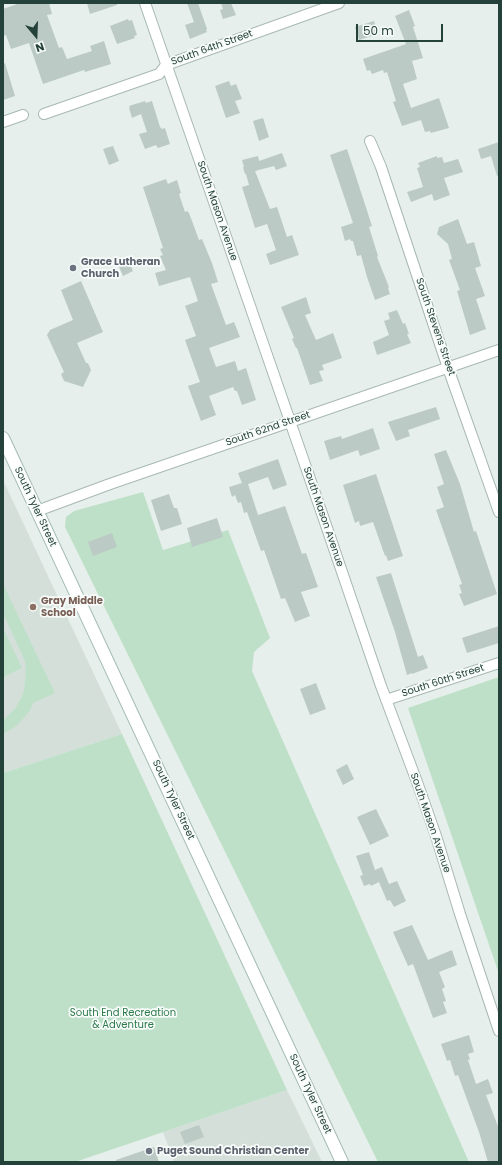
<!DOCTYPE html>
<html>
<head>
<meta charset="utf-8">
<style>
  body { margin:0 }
  #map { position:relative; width:502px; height:1165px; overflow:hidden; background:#e6efeb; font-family:Poppins,sans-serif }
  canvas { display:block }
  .frame { position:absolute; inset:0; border:4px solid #24423a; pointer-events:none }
  .north { position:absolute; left:16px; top:16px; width:40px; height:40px; -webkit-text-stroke:3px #f7fbf9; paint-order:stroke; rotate:161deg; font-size:11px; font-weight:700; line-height:16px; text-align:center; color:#24423a }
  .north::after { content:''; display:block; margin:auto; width:14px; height:18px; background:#24423a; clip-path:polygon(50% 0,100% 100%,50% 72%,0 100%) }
  .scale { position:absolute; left:356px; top:24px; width:87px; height:18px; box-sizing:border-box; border:2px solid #24423a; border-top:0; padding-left:5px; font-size:12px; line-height:14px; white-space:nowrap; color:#24423a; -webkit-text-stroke:3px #f7fbf9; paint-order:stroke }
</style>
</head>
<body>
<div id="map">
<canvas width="502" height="1165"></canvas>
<div class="frame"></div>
<div class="north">N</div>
<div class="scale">50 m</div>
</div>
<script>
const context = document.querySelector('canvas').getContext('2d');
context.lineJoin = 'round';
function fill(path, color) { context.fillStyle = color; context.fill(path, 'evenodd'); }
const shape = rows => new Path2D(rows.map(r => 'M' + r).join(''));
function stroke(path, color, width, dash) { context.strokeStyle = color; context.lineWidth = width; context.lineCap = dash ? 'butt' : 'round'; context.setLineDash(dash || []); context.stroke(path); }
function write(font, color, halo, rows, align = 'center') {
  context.font = font + ' Poppins,sans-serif'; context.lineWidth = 3.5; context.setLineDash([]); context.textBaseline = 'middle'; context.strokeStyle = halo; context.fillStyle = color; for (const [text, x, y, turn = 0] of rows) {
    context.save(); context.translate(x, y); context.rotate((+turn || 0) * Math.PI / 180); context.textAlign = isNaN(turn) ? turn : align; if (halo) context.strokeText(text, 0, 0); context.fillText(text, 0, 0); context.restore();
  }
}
fill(shape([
  [3,480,122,734,3,773],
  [287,1090,322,1162,174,1162,163,1132]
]), '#d4dfda');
fill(shape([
  [143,492,163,550,228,530,270,638,254,652,252,671,469,1162,378,1162,65,527,66,517,74,511],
  [3,584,55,693,33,703,30,710,23,719,15,727,3,734,3,720,15,709,20,700,24,691,26,671,25,661,3,613],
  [3,628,22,668,3,677],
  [499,677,499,974,408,708],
  [122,734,287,1090,75,1162,3,1162,3,773]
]), '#bfe0c8');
fill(shape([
  [20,3,49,3,52,14,47,15,59,48,62,47,67,59,92,51,90,46,104,41,111,64,85,72,84,70,43,84,29,43,11,49,6,35,3,36,3,9],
  [87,3,117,3,117,5,90,14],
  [187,3,198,3,207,29,206,30,207,32,190,39,185,25,194,22],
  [221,3,231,3,236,15,223,19,220,10,223,9],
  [409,10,415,26,413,27,423,58,412,61,417,79,403,84,411,108,439,98,449,128,431,133,430,131,425,132,421,120,402,126,393,102,396,101,387,72,384,73,383,70,372,74,370,70,367,71,363,59,406,44,395,16],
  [128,19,129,21,132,20,137,35,134,36,135,38,117,44,110,26],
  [374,21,378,34,359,40,355,27],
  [5,63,15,96,3,100,3,64],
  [229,81,231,86,236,84,242,99,235,101,240,113,226,118,215,86],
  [145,101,146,103,152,101,160,127,162,129,165,128,170,144,158,148,156,145,145,149,139,134,147,132,141,114,132,118,129,108,130,108,129,106],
  [263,118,269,137,259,141,253,121],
  [499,142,499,176,497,176,491,156,481,159,478,149],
  [113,146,119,161,109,165,103,149],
  [347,149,372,226,369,227,378,256,377,257,389,287,388,288,390,294,375,300,367,277,361,255,357,256,353,241,351,241,350,239,345,241,341,227,353,223,330,155],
  [282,153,287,166,276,170,274,166,255,171,270,209,277,207,287,237,292,235,299,255,270,265,266,254,276,250,267,224,255,228,242,187,249,185,246,174,245,174,243,167,244,167,242,160,258,156,259,161],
  [437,156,437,158,442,157,444,163,458,159,463,172,444,178,450,195,434,201,432,194,411,202,407,192,423,187,417,168,420,167,418,163],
  [166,179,168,184,177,180,181,193,179,194,185,212,187,211,189,213,199,240,202,239,212,263,218,282,211,284,226,325,234,322,240,337,209,348,216,367,235,361,238,371,246,368,256,400,242,405,237,391,235,391,233,387,209,396,216,415,201,421,188,386,200,382,185,340,196,336,185,306,198,301,190,277,159,286,155,273,166,270,160,256,163,255,160,249,163,248,143,187],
  [458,219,467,244,474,242,481,266,475,268,485,296,476,299,486,329,470,335,457,291,460,290,449,260,452,259,448,244,437,234,439,227],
  [127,258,133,271,123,276,117,262],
  [81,281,103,332,77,343,86,363,88,363,91,370,83,387,64,381,61,374,64,372,47,335,50,330,73,320,61,290],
  [306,297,311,313,305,315,316,340,333,333,342,358,322,365,324,370,319,371,323,381,310,385,297,348,296,348,292,339,294,338,281,307],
  [397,310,403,324,405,323,409,334,407,334,411,343,377,355,373,342,389,335,384,321,390,319,388,313],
  [436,407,440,419,408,430,410,436,396,441,388,422],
  [373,428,380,449,360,456,358,450,330,460,324,441,341,436,342,439],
  [446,450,460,484,474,532,476,531,497,594,464,606,459,594,462,593,459,585,462,584,436,510,444,507,437,487,444,484,434,454],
  [278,459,287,485,273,490,268,477,248,484,258,515,285,506,302,554,306,553,318,587,301,592,310,616,295,622,285,598,281,599,264,550,261,551,247,512,244,513,241,502,238,503,235,495,232,497,229,487,242,483,238,473],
  [376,474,403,556,388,561,386,555,385,556,373,522,360,526,359,521,355,523,343,485],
  [169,494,174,508,177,508,182,524,161,531,151,500],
  [217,518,223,537,192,547,187,528],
  [112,533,117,547,93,556,88,542],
  [391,573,418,657,423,655,428,668,412,674,412,673,407,675,395,632,376,577],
  [499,626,499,643,467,653,462,638],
  [316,683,326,709,310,715,300,689],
  [347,764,354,779,343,785,336,770],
  [376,809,389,836,370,845,357,817],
  [369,852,375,870,382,867,389,884,397,881,406,901,394,907,390,900,387,901,379,882,371,886,370,884,364,886,360,876,363,875,356,856],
  [412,925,428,960,452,950,457,965,439,972,445,987,442,989,446,1001,443,1002,447,1013,433,1018,413,964,408,966,393,932],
  [469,1035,474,1052,468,1054,470,1059,468,1060,476,1084,488,1079,493,1093,486,1095,499,1129,499,1162,488,1162,479,1132,458,1075,455,1076,450,1060,447,1061,441,1044],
  [199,1125,204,1137,185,1144,180,1132],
  [154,1147,159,1162,117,1162,116,1160]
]), '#bbcac4');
const street = shape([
  [145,3,327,528,381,686,417,782,436,836,460,914,499,1031],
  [44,114,159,74,166,65,339,3],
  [3,122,23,115],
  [370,141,381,167,448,368,499,512],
  [37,511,110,484,499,350],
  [386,700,499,663]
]);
const secondary = shape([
  [3,438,342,1162]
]);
stroke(street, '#a8b8b2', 12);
stroke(secondary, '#a4bbb3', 14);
stroke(street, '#fff', 10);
stroke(secondary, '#fff', 12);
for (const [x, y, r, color] of [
  [73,268,4,"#6b7280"],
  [33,607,4,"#8d6e63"],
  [149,1151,4,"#6b7280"]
]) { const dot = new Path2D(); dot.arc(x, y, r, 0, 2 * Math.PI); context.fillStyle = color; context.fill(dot); stroke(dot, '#f7fbf9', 1.5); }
write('10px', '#24423a', '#f7fbf9', [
  ["South 64th Street",212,48,-20],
  ["South Mason Avenue",217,211,71],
  ["South Stevens Street",435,327,71],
  ["South 62nd Street",268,429,-19],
  ["South Tyler Street",35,507,65],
  ["South Mason Avenue",323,517,71],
  ["South 60th Street",443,681,-18],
  ["South Tyler Street",173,800,65],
  ["South Mason Avenue",430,823,71],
  ["South Tyler Street",310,1094,65]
]);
write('bold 10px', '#5b616d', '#f7fbf9', [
  ["Grace Lutheran",81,262],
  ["Church",81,274],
  ["Puget Sound Christian Center",157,1151]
], 'left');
write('bold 10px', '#785e54', '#f7fbf9', [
  ["Gray Middle",41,601],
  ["School",41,613]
], 'left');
write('10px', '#2d7a4b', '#f7fbf9', [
  ["South End Recreation",123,1013],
  ["& Adventure",123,1025]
]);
</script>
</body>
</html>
